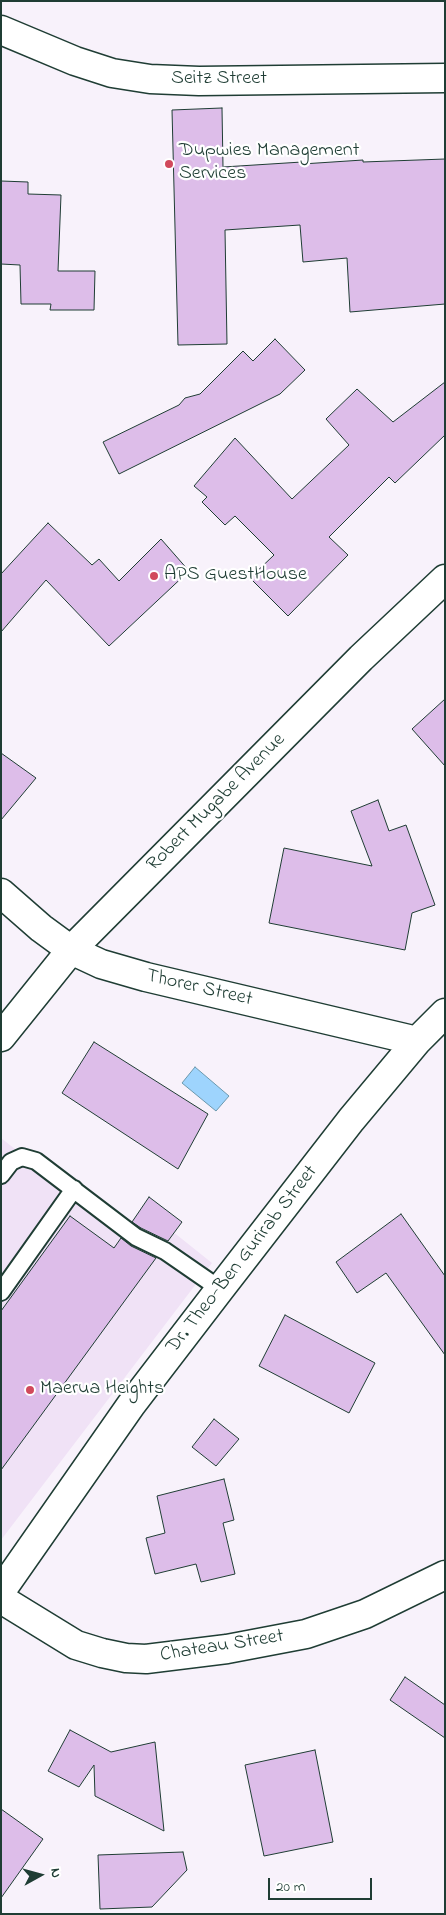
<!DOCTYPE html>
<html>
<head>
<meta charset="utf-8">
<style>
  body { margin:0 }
  #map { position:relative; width:446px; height:1915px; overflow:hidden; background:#f8f2fb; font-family:"Indie Flower",sans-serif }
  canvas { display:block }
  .frame { position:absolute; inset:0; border:2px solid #1f3d34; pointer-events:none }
  .north { position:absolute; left:15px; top:1850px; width:50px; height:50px; -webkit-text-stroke:4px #fff; paint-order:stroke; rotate:83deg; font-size:14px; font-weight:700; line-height:20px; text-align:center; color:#1f3d34 }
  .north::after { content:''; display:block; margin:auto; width:18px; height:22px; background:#1f3d34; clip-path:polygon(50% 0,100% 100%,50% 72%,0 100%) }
  .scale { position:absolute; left:268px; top:1878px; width:104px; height:22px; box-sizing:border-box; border:2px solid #1f3d34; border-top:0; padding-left:6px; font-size:15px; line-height:18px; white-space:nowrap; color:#1f3d34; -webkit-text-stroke:4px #fff; paint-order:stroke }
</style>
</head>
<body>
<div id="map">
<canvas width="446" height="1915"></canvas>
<div class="frame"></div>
<div class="north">N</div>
<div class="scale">20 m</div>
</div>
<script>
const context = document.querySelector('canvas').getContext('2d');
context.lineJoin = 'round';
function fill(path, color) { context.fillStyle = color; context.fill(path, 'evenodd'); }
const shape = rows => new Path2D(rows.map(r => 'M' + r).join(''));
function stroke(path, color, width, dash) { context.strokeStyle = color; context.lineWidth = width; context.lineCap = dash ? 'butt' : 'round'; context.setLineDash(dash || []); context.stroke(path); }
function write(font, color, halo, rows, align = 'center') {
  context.font = font + ' "Indie Flower",sans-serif'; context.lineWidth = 4.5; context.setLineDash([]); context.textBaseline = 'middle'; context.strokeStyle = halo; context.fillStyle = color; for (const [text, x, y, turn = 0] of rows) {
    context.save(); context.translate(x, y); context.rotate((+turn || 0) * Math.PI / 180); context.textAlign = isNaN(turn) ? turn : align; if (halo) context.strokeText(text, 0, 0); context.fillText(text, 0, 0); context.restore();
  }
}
fill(shape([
  [1,1138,151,1256,172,1231,212,1263,1,1540]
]), '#f0e2f6');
const water = shape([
  [195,1067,229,1096,216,1111,182,1083,195,1067]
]);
fill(water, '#9ed4fd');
stroke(water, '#6b98ad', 1);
const building = shape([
  [222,108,223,167,302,162,302,164,363,160,363,162,445,159,445,304,350,312,347,258,303,262,300,225,225,230,227,344,178,345,172,110,222,108],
  [1,181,28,182,28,194,61,195,58,271,95,271,94,310,50,310,51,304,21,304,20,265,1,264,1,181],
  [275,339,305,370,280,394,119,474,103,442,179,405,185,398,200,394,243,351,253,361,275,339],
  [445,382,445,435,395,483,389,477,329,537,348,555,288,616,250,578,274,555,235,516,225,525,202,502,207,497,194,486,235,438,292,499,349,445,326,419,357,389,393,422,445,382],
  [48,523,92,565,99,559,119,581,161,539,189,571,109,646,46,580,1,632,1,574,48,523],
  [445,699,445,766,412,729,445,699],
  [1,753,36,778,1,820,1,753],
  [378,800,389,831,406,825,435,905,412,913,405,950,269,923,284,848,372,866,351,811,378,800],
  [94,1042,208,1114,178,1169,62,1093,94,1042],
  [149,1197,182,1222,168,1241,141,1228,132,1222,149,1197],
  [401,1214,445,1276,445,1355,386,1273,357,1293,336,1262,401,1214],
  [70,1216,114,1248,121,1238,131,1246,156,1258,1,1470,1,1311,70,1216],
  [285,1315,375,1363,349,1413,259,1366,285,1315],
  [214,1419,239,1439,216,1466,192,1447,214,1419],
  [224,1479,234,1520,223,1523,235,1574,201,1582,196,1564,155,1574,146,1538,165,1533,157,1496,224,1479],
  [405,1677,445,1705,445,1738,390,1700,405,1677],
  [70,1730,111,1752,155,1742,164,1831,95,1796,94,1765,79,1787,48,1771,70,1730],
  [315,1750,333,1842,264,1856,245,1765,315,1750],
  [1,1809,43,1839,1,1898,1,1809],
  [183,1852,187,1870,152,1907,100,1909,98,1855,183,1852]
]);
fill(building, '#ddbde9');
stroke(building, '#1f3d34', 1);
const service = shape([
  [1,1175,11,1162,22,1157,36,1161,136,1237,165,1251,220,1289],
  [1,1292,74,1189]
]);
const minor = shape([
  [1,30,75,61,112,73,150,79,199,81,445,78],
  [1,893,41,928,71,950,101,964,146,977,417,1041],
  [1,1591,131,1405,220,1289,351,1120,417,1041,445,1013],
  [1,1599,76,1645,102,1653,126,1658,146,1659,227,1649,306,1634,365,1614,445,1575]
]);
const secondary = shape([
  [1,1037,71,950,361,658,445,579]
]);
stroke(service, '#1f3d34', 20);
stroke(minor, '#1f3d34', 31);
stroke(secondary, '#1f3d34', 31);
stroke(service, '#fff', 16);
stroke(minor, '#fff', 28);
stroke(secondary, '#fff', 28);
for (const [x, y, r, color] of [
  [169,164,5,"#d1495b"],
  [154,576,5,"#d1495b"],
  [30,1390,5,"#d1495b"]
]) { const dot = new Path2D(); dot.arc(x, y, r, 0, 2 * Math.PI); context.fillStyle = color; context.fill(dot); stroke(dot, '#fff', 2); }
write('20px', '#1f3d34', '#fff', [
  ["Seitz Street",219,80],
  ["Robert Mugabe Avenue",217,803,-45],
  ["Thorer Street",199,989,13],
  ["Dr. Theo-Ben Gurirab Street",243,1260,-52],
  ["Chateau Street",222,1647,-9]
]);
write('20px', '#1f3d34', '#fff', [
  ["Dupwies Management",179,152],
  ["Services",179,175],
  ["APS GuestHouse",164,576],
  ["Maerua Heights",40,1390]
], 'left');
</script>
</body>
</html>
